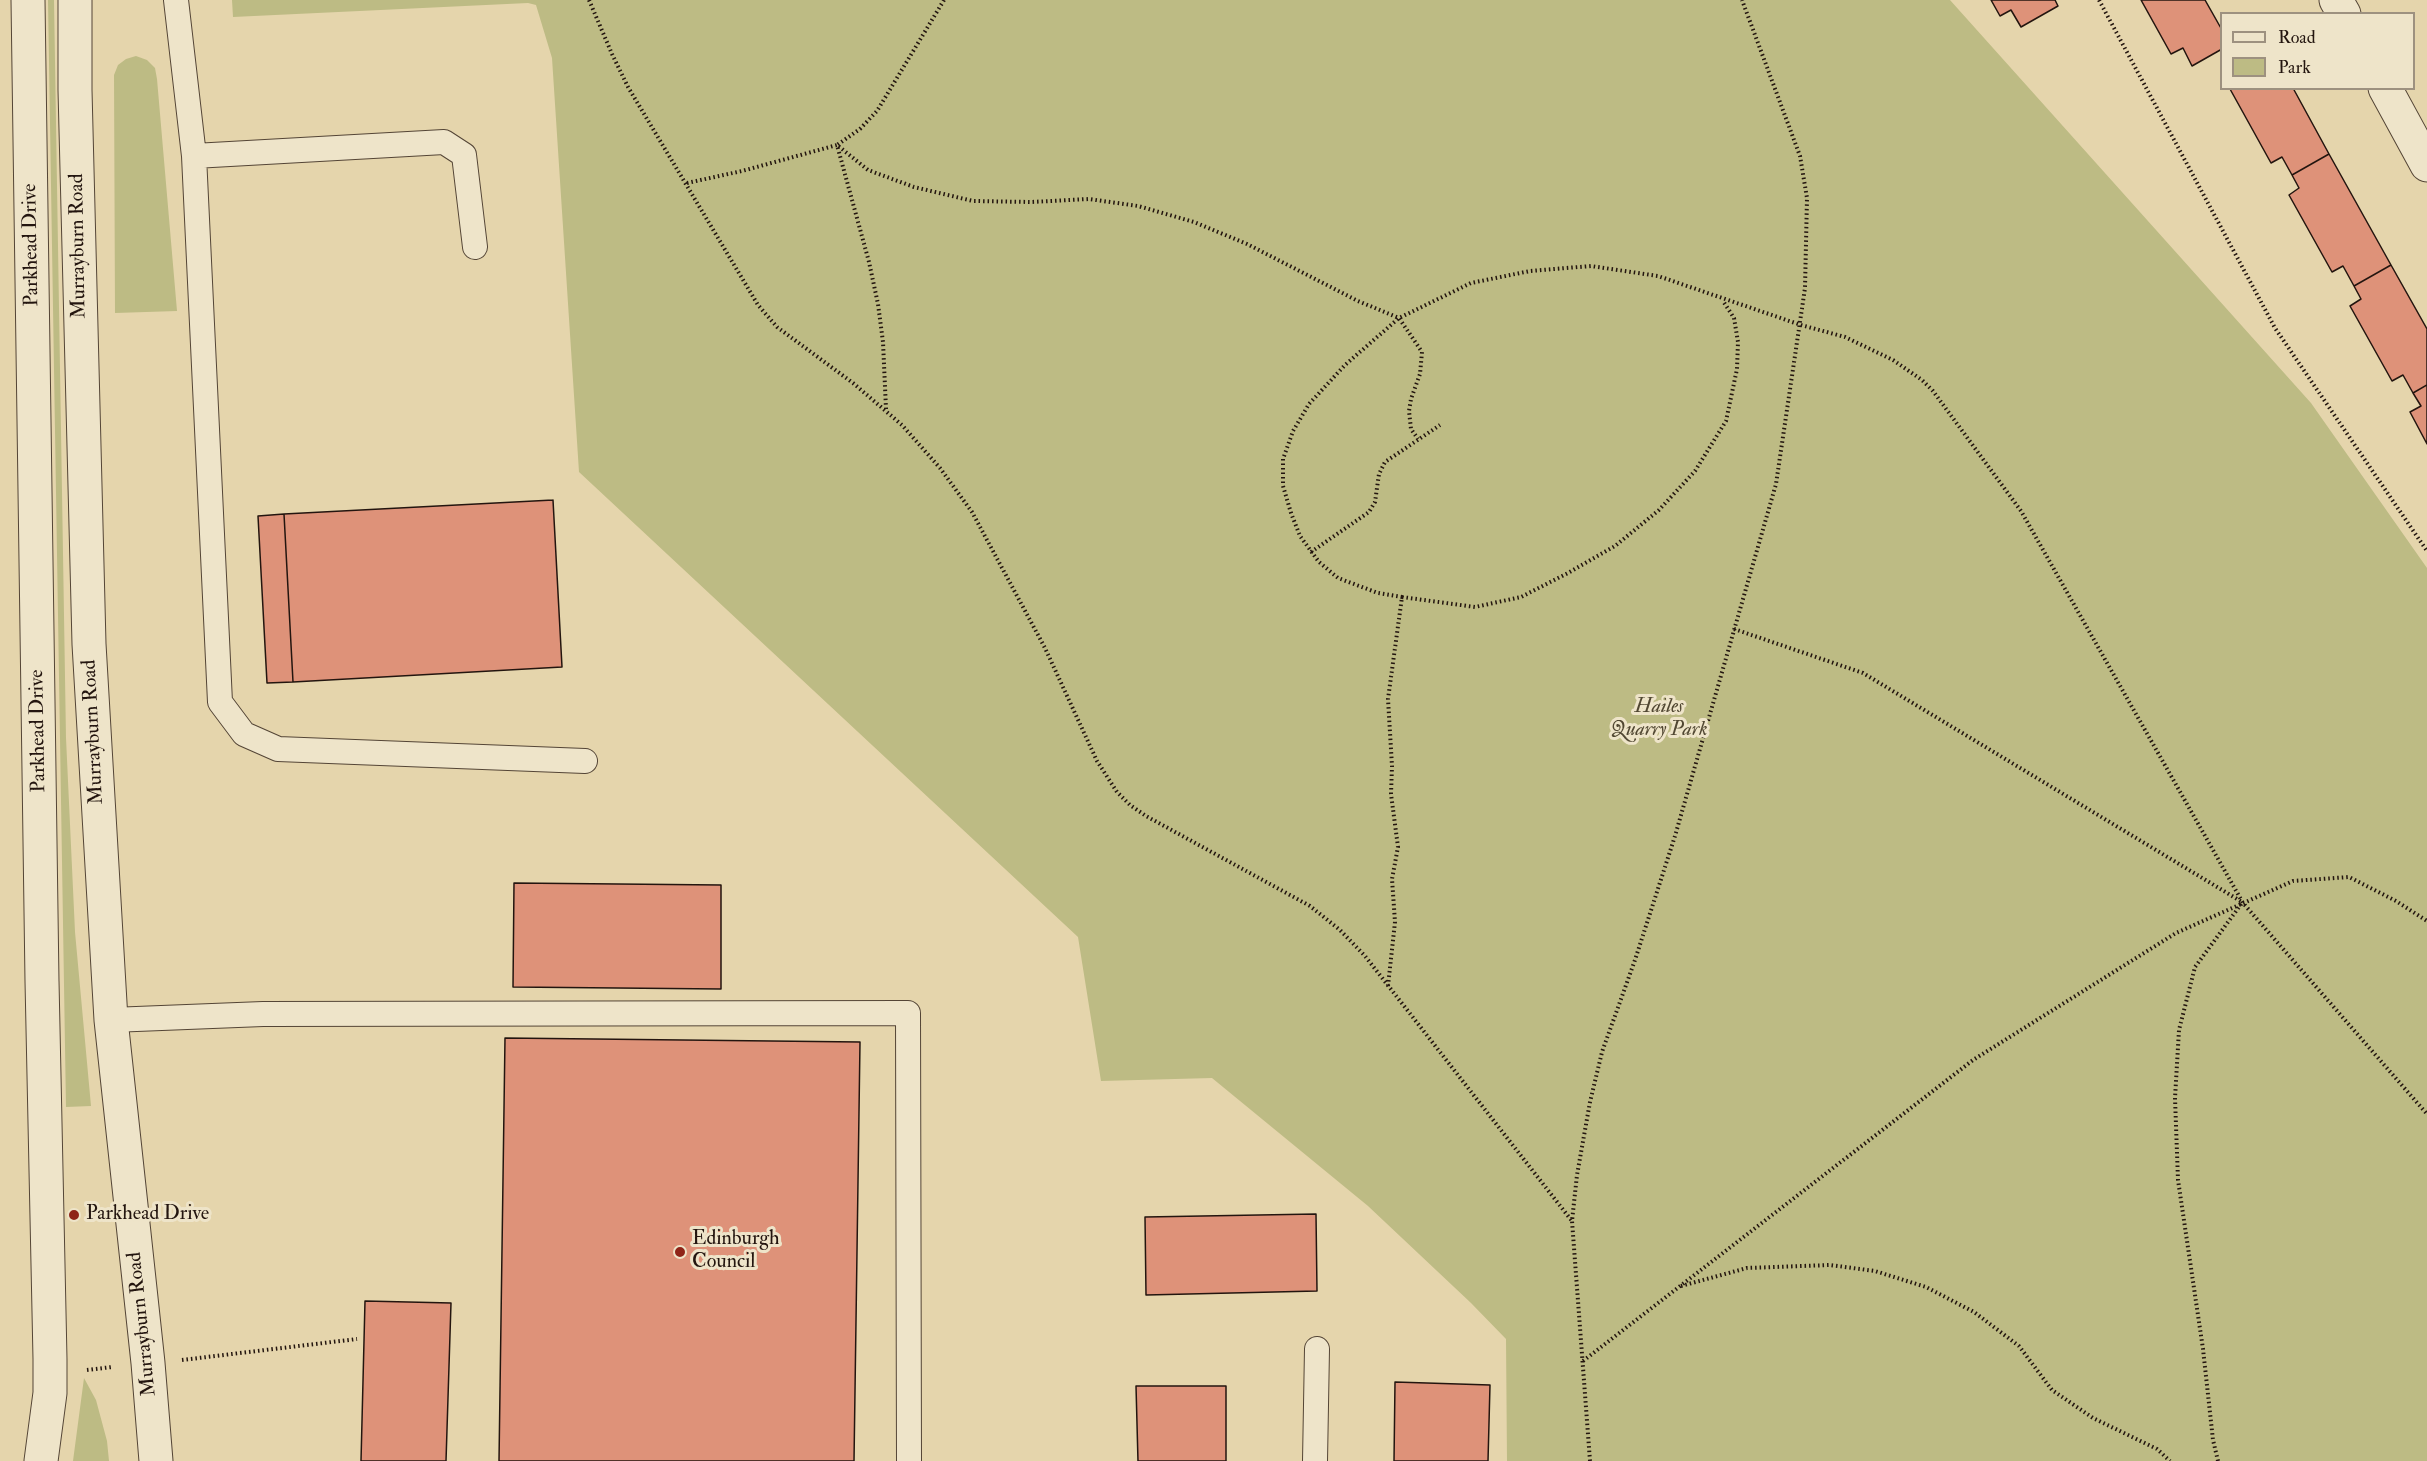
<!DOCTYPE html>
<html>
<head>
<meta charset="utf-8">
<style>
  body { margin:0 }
  #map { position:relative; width:2427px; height:1461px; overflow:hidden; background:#e5d5ac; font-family:"IM FELL Double Pica",serif }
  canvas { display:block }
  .legend { position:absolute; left:2220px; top:12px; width:195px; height:78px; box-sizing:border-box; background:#eee4c9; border:2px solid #9d917f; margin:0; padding:8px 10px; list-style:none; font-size:18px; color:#23150f }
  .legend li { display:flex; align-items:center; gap:12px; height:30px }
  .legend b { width:30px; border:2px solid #9d917f }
</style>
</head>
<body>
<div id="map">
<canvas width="2427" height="1461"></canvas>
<ul class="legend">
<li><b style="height:8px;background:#eee4c9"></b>Road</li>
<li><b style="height:16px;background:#bdbb84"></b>Park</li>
</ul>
</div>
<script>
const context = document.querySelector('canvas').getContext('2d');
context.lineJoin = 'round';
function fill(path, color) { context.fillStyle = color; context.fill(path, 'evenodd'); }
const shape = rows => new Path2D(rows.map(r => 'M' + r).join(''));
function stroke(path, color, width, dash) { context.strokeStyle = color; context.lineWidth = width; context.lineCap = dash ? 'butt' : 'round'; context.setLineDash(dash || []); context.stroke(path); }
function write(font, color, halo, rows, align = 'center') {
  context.font = font + ' "IM FELL Double Pica",serif'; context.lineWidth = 6; context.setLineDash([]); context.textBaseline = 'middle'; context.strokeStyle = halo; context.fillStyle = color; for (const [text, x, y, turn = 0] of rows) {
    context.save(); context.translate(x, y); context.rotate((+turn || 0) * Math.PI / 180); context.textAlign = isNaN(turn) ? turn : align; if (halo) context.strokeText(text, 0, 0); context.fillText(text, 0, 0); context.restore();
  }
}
fill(shape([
  [48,0,54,0,66,738,75,932,91,1106,66,1107],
  [232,0,1950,0,2311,403,2427,568,2427,1461,1507,1461,1506,1339,1471,1303,1368,1206,1212,1078,1101,1081,1078,937,579,472,552,58,536,5,528,3,233,17],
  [136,56,147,60,155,68,157,79,177,311,115,313,114,75,118,65,126,59],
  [84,1378,96,1400,107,1441,109,1461,73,1461]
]), '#bdbb84');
const building = shape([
  [1991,0,2055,0,2058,6,2021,27,2011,10,2000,16,1991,0],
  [2141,0,2205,0,2222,30,2222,49,2192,66,2183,48,2171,54,2141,0],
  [2293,88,2329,154,2292,175,2282,157,2271,163,2230,89,2293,88],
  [2329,154,2391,265,2354,286,2343,266,2332,272,2289,195,2299,188,2292,175,2329,154],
  [2391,265,2427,329,2427,385,2413,393,2403,375,2392,381,2350,306,2361,299,2354,286,2391,265],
  [2427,385,2427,444,2410,412,2421,406,2413,393,2427,385],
  [553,500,562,667,293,682,284,514,553,500],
  [284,514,293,682,267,683,258,516,284,514],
  [514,883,721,885,721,989,513,987,514,883],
  [505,1038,860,1042,854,1461,499,1461,505,1038],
  [1316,1214,1317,1291,1146,1295,1145,1217,1316,1214],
  [365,1301,451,1303,446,1461,361,1461,365,1301],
  [1395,1382,1490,1385,1488,1461,1394,1461,1395,1382],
  [1136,1386,1226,1386,1226,1461,1138,1461,1136,1386]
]);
fill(building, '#de9279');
stroke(building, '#23150f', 1.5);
const service = shape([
  [176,0,194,156,220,702,244,734,278,749,585,761],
  [194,156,444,142,464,155,475,247],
  [111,1020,263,1014,908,1013,909,1461],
  [1315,1461,1317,1349]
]);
const minor = shape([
  [28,0,42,981,50,1359,50,1393,41,1461],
  [2336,0,2344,14],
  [2385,88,2427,165]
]);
const tertiary = shape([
  [75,0,75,90,89,644,111,1020,148,1363,156,1461]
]);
stroke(service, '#544536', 26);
stroke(minor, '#544536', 35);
stroke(tertiary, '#544536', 35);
stroke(shape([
  [589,0,612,54,628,87,758,305,777,327,853,383,902,425,940,468,972,512,1045,648,1097,761,1117,792,1130,805,1146,816,1310,906,1340,930,1365,956,1572,1221],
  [944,0,877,111,860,129,837,145,868,170,914,187,973,201,1031,202,1089,199,1138,206,1194,222,1247,244,1358,301,1399,318,1422,352,1420,374,1411,399,1409,411,1411,429,1418,439],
  [2099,0,2275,328,2427,551],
  [687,183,742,171,837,145,869,262,878,304,883,342,886,409],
  [1311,552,1369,512,1375,502,1379,474,1385,462,1440,425],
  [1402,597,1475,607,1521,597,1568,573,1615,546,1659,510,1695,471,1726,421,1737,369,1738,342,1734,318,1723,301],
  [1734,629,1863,673,2242,902],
  [1388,986,1395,922,1392,879,1398,847,1391,794,1392,766,1388,699,1402,597,1378,593,1338,578,1319,562,1300,536,1291,513,1283,486,1283,459,1293,431,1309,404,1345,365,1399,318,1471,283,1530,271,1591,266,1658,276,1801,325,1845,337,1893,360,1922,380,1933,391,2021,511,2243,903,2427,1114],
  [1681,1286,1747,1268,1830,1265,1875,1271,1926,1287,1974,1312,2019,1346,2052,1390,2093,1418,2157,1449,2170,1461],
  [182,1360,357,1339],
  [1583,1361,1973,1060,2176,933,2293,881,2349,877,2396,901,2427,921],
  [87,1370,112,1367],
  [1590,1461,1572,1221,1577,1175,1590,1102,1602,1052,1635,960,1675,836,1776,484,1805,288,1807,198,1800,156,1742,0],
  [2218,1461,2213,1440,2203,1349,2178,1180,2175,1098,2179,1030,2195,967,2242,903]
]), '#23150f', 4, [1.5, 3]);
stroke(service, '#eee4c9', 24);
stroke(minor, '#eee4c9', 33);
stroke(tertiary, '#eee4c9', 33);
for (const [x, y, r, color] of [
  [74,1215,6,"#8f2418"],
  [680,1252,6,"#8f2418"]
]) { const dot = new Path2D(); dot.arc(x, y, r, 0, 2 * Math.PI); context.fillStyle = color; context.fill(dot); stroke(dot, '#eee4c9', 2); }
write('20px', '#23150f', '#eee4c9', [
  ["Parkhead Drive",32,245,-91],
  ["Murrayburn Road",79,246,-91],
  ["Parkhead Drive",39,731,-91],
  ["Murrayburn Road",94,732,-93],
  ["Murrayburn Road",143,1324,-96]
]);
write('italic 20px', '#514732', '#eee4c9', [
  ["Hailes",1659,708],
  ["Quarry Park",1659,731]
]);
write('20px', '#23150f', '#eee4c9', [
  ["Parkhead Drive",86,1215],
  ["Edinburgh",692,1240],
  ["Council",692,1263]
], 'left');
</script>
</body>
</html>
